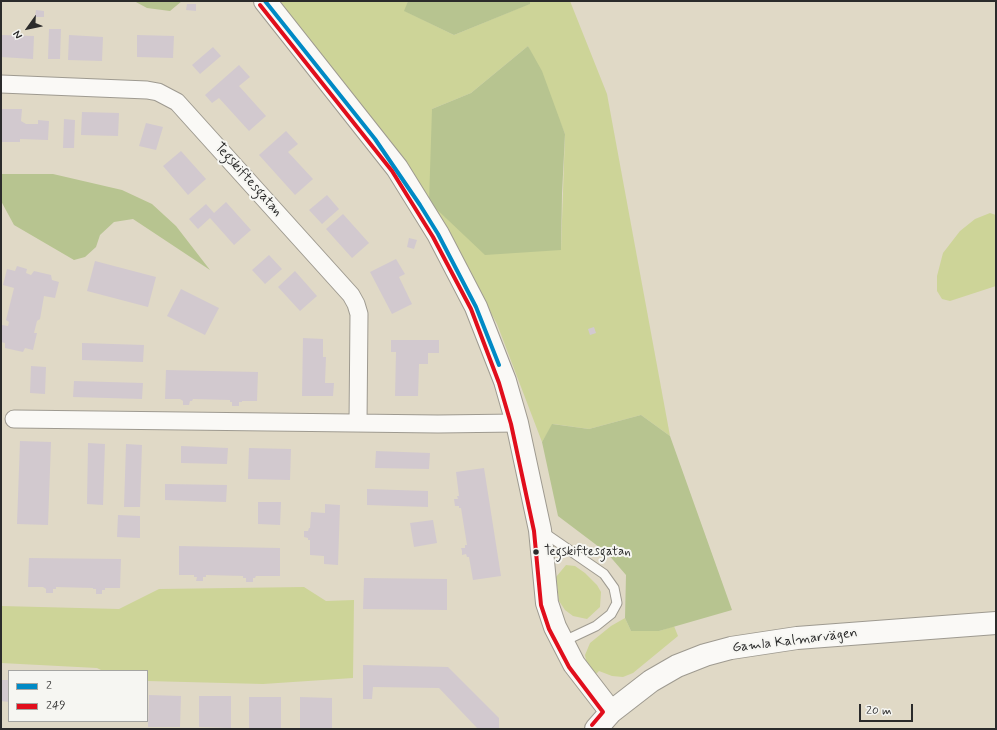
<!DOCTYPE html>
<html>
<head>
<meta charset="utf-8">
<style>
  body { margin:0 }
  #map { position:relative; width:997px; height:730px; overflow:hidden; background:#e0d9c6; font-family:Mynerve,sans-serif }
  canvas { display:block }
  .frame { position:absolute; inset:0; border:2px solid #2b2b2b; pointer-events:none }
  .legend { position:absolute; left:8px; top:670px; width:140px; height:52px; box-sizing:border-box; background:#f6f6f2; border:1px solid #a5a5a2; margin:0; padding:5px 7px; list-style:none; font-size:12px; color:#2b2b2b }
  .legend li { display:flex; align-items:center; gap:8px; height:20px }
  .legend b { width:20px; border:1px solid #a5a5a2 }
  .north { position:absolute; left:8px; top:8px; width:40px; height:40px; -webkit-text-stroke:3px #f6f6f2; paint-order:stroke; rotate:237deg; font-size:11px; font-weight:700; line-height:16px; text-align:center; color:#2b2b2b }
  .north::after { content:''; display:block; margin:auto; width:14px; height:18px; background:#2b2b2b; clip-path:polygon(50% 0,100% 100%,50% 72%,0 100%) }
  .scale { position:absolute; left:859px; top:704px; width:54px; height:18px; box-sizing:border-box; border:2px solid #2b2b2b; border-top:0; padding-left:5px; font-size:12px; line-height:14px; white-space:nowrap; color:#2b2b2b; -webkit-text-stroke:3px #f6f6f2; paint-order:stroke }
</style>
</head>
<body>
<div id="map">
<canvas width="997" height="730"></canvas>
<div class="frame"></div>
<ul class="legend">
<li><b style="height:5px;background:#008ac5"></b>2</li>
<li><b style="height:5px;background:#e10e1c"></b>249</li>
</ul>
<div class="north">N</div>
<div class="scale">20 m</div>
</div>
<script>
const context = document.querySelector('canvas').getContext('2d');
context.lineJoin = 'round';
function fill(path, color) { context.fillStyle = color; context.fill(path, 'evenodd'); }
const shape = rows => new Path2D(rows.map(r => 'M' + r).join(''));
function stroke(path, color, width, dash) { context.strokeStyle = color; context.lineWidth = width; context.lineCap = dash ? 'butt' : 'round'; context.setLineDash(dash || []); context.stroke(path); }
function write(font, color, halo, rows, align = 'center') {
  context.font = font + ' Mynerve,sans-serif'; context.lineWidth = 4; context.setLineDash([]); context.textBaseline = 'middle'; context.strokeStyle = halo; context.fillStyle = color; for (const [text, x, y, turn = 0] of rows) {
    context.save(); context.translate(x, y); context.rotate((+turn || 0) * Math.PI / 180); context.textAlign = isNaN(turn) ? turn : align; if (halo) context.strokeText(text, 0, 0); context.fillText(text, 0, 0); context.restore();
  }
}
fill(shape([
  [276,1,408,1,405,11,454,35,529,4,530,1,570,1,607,94,670,436,641,415,589,429,553,424,542,442,497,324,447,234],
  [528,46,565,134,561,250,432,109,471,93],
  [990,213,996,215,996,286,950,301,942,299,937,291,937,276,943,253,960,231,975,219],
  [566,565,575,566,585,573,597,585,601,592,600,607,587,619,573,616,565,610,559,601,556,577],
  [304,587,326,601,354,600,353,678,263,684,147,681,147,671,103,671,97,668,1,663,1,606,119,609,159,589],
  [625,618,631,631,659,631,674,626,678,636,633,673,623,677,612,676,599,671,596,674,587,666,585,655,590,643,611,626]
]), '#cdd498');
fill(shape([
  [134,1,182,1,170,11,147,8],
  [408,1,530,1,530,4,454,35,404,11],
  [528,46,542,71,565,134,562,194,561,250,485,255,429,202,432,109,471,93],
  [1,174,53,174,122,190,152,204,176,226,210,270,133,219,114,222,100,235,96,247,85,257,74,260,14,225,1,201],
  [641,415,670,436,732,610,659,631,631,631,625,618,626,575,607,553,558,516,542,442,552,424,589,429]
]), '#b7c490');
fill(shape([
  [187,4,196,4,196,11,186,10],
  [36,10,44,11,44,17,35,17],
  [49,29,61,29,60,59,48,59],
  [1,35,34,36,33,59,1,57],
  [69,35,103,37,102,61,68,60],
  [137,35,174,36,173,58,137,57],
  [213,47,221,56,200,74,192,65],
  [239,65,250,77,239,86,266,116,249,131,219,98,212,103,205,95],
  [1,109,22,109,21,121,26,124,38,124,38,120,49,121,48,140,20,139,20,142,1,142],
  [82,112,119,113,118,136,81,135],
  [64,119,75,120,74,148,63,148],
  [146,123,163,127,156,150,139,146],
  [286,131,298,144,288,152,313,179,295,195,259,155],
  [181,151,206,179,188,195,163,166],
  [327,195,339,209,322,224,309,210],
  [226,202,251,230,234,245,210,218,198,229,189,219,206,204,214,213],
  [343,214,369,243,352,258,326,229],
  [409,238,417,240,414,249,407,247],
  [269,255,282,269,265,284,252,270],
  [396,259,405,274,399,277,412,304,392,314,370,272],
  [95,261,156,277,148,307,87,291],
  [17,266,27,269,26,273,31,275,34,271,51,275,52,280,59,282,55,298,44,296,40,319,37,321,34,333,37,333,33,350,25,348,23,352,5,348,5,343,1,342,1,327,2,325,8,326,9,322,6,320,14,288,3,285,7,269,15,271],
  [295,271,317,296,300,311,278,287],
  [181,289,219,308,205,335,167,316],
  [594,327,596,333,590,335,588,329],
  [303,338,323,339,323,357,326,357,325,383,334,383,333,396,302,396],
  [391,340,439,340,439,353,428,353,428,364,419,364,418,396,395,396,396,352,391,352],
  [82,343,144,345,143,362,82,360],
  [31,366,46,367,45,394,30,393],
  [166,370,258,372,257,401,242,401,242,402,239,402,239,406,232,406,232,402,230,402,230,400,193,399,192,401,190,401,189,405,183,405,183,401,180,399,165,399],
  [74,381,143,383,142,399,73,397],
  [20,441,51,442,48,525,17,524],
  [88,443,105,444,103,505,87,504],
  [126,444,142,445,140,507,124,507],
  [181,446,228,448,227,464,181,463],
  [249,448,291,449,290,480,248,479],
  [376,451,430,453,429,469,375,468],
  [484,468,501,576,473,580,469,557,467,557,466,554,462,555,462,551,461,548,465,548,465,545,467,545,461,508,459,508,459,506,455,506,454,499,458,499,457,496,459,496,456,472],
  [165,484,227,485,226,502,165,500],
  [367,489,428,491,428,507,367,505],
  [258,502,281,502,280,525,258,524],
  [325,504,340,505,338,565,324,564,324,556,310,555,310,540,308,540,308,538,304,537,304,531,308,531,309,528,310,528,311,512,325,513],
  [118,515,140,516,140,538,117,537],
  [433,520,437,543,414,547,410,523],
  [179,546,280,548,280,576,256,576,255,578,253,578,253,582,246,582,246,578,243,578,243,576,206,575,206,577,203,577,203,581,196,581,197,577,194,577,194,575,179,575],
  [29,558,121,559,120,588,105,588,105,590,102,590,102,594,96,594,96,589,93,589,93,588,56,587,56,589,53,589,53,593,46,593,46,589,43,587,28,587],
  [364,578,447,579,447,610,363,609],
  [363,665,448,667,499,718,499,729,478,729,439,688,373,687,372,699,363,699],
  [1,680,9,680,9,702,1,701],
  [149,695,181,696,180,727,148,727],
  [199,696,231,696,231,728,199,727],
  [249,697,281,697,281,728,249,728],
  [300,697,332,698,332,729,300,728]
]), '#d2c9cf');
const service = shape([
  [543,532,604,574,614,588,617,603,611,614,596,626,562,642]
]);
const minor = shape([
  [1,84,147,90,158,92,177,102,351,295,356,304,359,314,358,423],
  [14,419,438,424,517,423]
]);
const tertiary = shape([
  [265,1,397,168,438,234,476,307,505,381,517,423,540,530,547,603,555,627,574,664,611,712],
  [596,729,611,712,651,681,677,666,705,655,731,648,797,638,996,623]
]);
stroke(service, '#9e9a90', 11);
stroke(minor, '#9e9a90', 19);
stroke(tertiary, '#9e9a90', 24);
stroke(service, '#faf9f6', 9);
stroke(minor, '#faf9f6', 17);
stroke(tertiary, '#faf9f6', 22);
stroke(shape([
  [265,1,375,139,420,205,438,234,476,307,499,365]
]), '#008ac5', 4);
stroke(shape([
  [260,5,392,171,433,237,471,309,499,383,511,424,534,531,541,605,549,629,569,667,603,712,592,725]
]), '#e10e1c', 4);
for (const [x, y, r, color] of [
  [536,552,3.5,"#2b2b2b"]
]) { const dot = new Path2D(); dot.arc(x, y, r, 0, 2 * Math.PI); context.fillStyle = color; context.fill(dot); stroke(dot, '#f6f6f2', 1.5); }
write('13px', '#2b2b2b', '#f6f6f2', [
  ["Tegskiftesgatan",544,552]
], 'left');
write('14px', '#2b2b2b', '#f6f6f2', [
  ["Tegskiftesgatan",248,180,48],
  ["Gamla Kalmarvägen",795,641,-7]
]);
</script>
</body>
</html>
